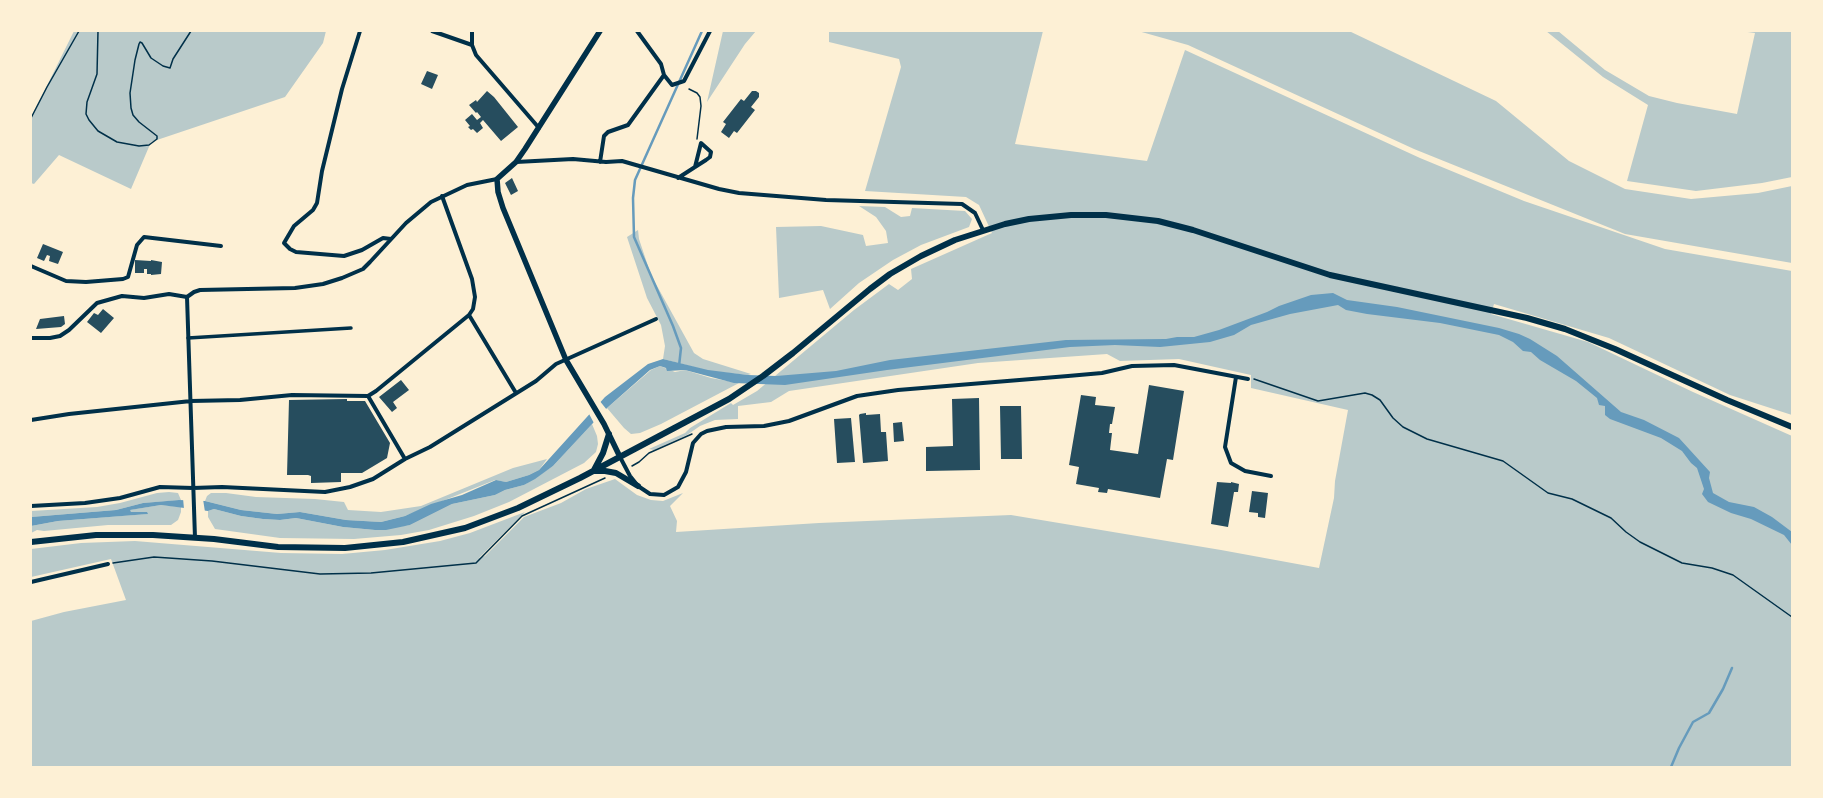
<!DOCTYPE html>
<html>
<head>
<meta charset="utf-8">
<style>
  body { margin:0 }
  #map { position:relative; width:1823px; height:798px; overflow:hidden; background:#fdf0d5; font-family:Cabin,sans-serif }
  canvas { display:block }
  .frame { position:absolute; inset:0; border:32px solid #fdf0d5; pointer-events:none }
</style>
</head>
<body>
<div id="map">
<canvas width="1823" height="798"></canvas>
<div class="frame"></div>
</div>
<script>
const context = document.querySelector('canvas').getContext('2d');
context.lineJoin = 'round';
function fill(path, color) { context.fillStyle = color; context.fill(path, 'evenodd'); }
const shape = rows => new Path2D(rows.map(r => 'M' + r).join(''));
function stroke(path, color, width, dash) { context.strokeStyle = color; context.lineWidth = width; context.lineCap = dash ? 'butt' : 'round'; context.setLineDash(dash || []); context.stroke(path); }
fill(shape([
  [74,31,326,31,323,43,285,97,151,142,131,189,59,155,34,184,31,183,31,118],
  [723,31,756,31,745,44,707,102],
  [829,31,1043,31,1015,144,1147,161,1185,50,1420,158,1524,201,1665,249,1792,271,1792,415,1730,395,1609,338,1494,304,1491,314,1588,342,1693,392,1792,436,1792,767,31,767,31,621,64,612,126,600,111,559,31,577,31,549,81,543,135,541,281,553,342,554,385,550,440,541,470,533,525,512,479,558,485,556,524,517,561,503,586,489,615,479,637,495,651,500,663,501,683,493,670,506,677,521,676,532,819,523,1011,515,1221,550,1319,568,1334,498,1335,481,1348,410,1251,388,1251,375,1179,359,1120,361,1107,354,978,363,789,391,771,402,738,406,738,419,715,420,700,426,687,435,654,450,649,449,685,433,690,428,731,403,733,405,757,391,854,310,889,284,898,290,912,279,911,269,992,233,979,205,966,197,865,191,901,67,899,59,829,42],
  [1138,31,1349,31,1496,101,1569,161,1625,189,1691,199,1758,193,1792,186,1792,263,1625,234,1414,149,1188,45],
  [1546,31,1558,31,1605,70,1649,96,1677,103,1737,114,1755,33,1740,31,1792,31,1792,177,1762,183,1696,191,1627,181,1648,105,1603,77],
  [859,206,885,207,901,217,910,216,912,208,965,211,972,219,969,227,921,245,893,260,859,283,830,309,823,290,779,298,776,227,821,226,863,235,866,246,888,243,886,231,876,217],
  [638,230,639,239,651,275,694,353,703,359,751,374,748,375,709,371,663,359,665,346,661,325,647,298,627,237],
  [660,366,675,372,685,370,711,378,739,383,661,424,640,433,631,434,624,428,607,408,651,370],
  [592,424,597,436,598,444,596,452,584,463,509,502,474,516,429,530,401,535,354,539,280,538,215,529,208,517,208,511,214,509,241,516,263,519,280,520,296,518,343,527,375,530,410,525,452,504,495,495,505,490,524,485,553,466],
  [547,459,539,470,529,475,506,482,495,480,405,516,381,522,346,520,300,512,277,514,241,510,205,501,207,496,211,493,226,493,256,497,315,499,344,502,348,510,381,512,421,506,513,468],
  [169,492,178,493,181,500,143,503,116,510,31,517,31,511,97,507,120,503,157,493],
  [161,505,181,507,181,512,178,520,171,525,108,525,44,531,37,530,31,533,31,526,58,521,147,514,147,512,131,512,129,510]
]), '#b9caca');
fill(shape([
  [1333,293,1347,300,1397,307,1499,328,1519,334,1530,339,1557,356,1621,412,1644,420,1679,438,1710,472,1709,478,1713,493,1729,502,1754,507,1772,517,1792,532,1792,545,1784,535,1751,519,1731,513,1708,502,1702,494,1704,489,1697,468,1691,463,1682,451,1661,438,1610,419,1605,415,1605,406,1599,405,1597,398,1576,381,1540,360,1531,352,1523,351,1513,342,1499,335,1440,323,1367,314,1346,310,1338,305,1290,314,1251,325,1234,335,1210,342,1160,347,1115,345,1070,347,887,370,785,385,734,383,685,370,667,371,666,368,660,366,650,370,607,408,553,466,535,479,524,485,505,490,495,495,452,504,410,525,386,530,375,530,343,527,296,518,280,520,263,519,241,516,214,509,208,511,161,505,130,510,131,512,147,512,148,514,58,521,31,526,31,517,116,510,143,503,179,500,205,501,241,510,277,514,300,512,346,520,381,522,405,516,431,504,462,495,496,480,506,482,529,475,539,470,605,397,648,364,663,359,708,370,748,375,776,376,836,371,890,360,1066,340,1166,339,1177,337,1194,337,1219,330,1267,312,1279,306,1311,295]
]), '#669bbc');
fill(shape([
  [599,400,607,410,595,425,588,412],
  [183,498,203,499,205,512,184,509]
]), '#fdf0d5');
stroke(shape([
  [679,366,681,348,673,326,634,237,633,198,635,180,702,31],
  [1671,767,1679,748,1693,722,1709,713,1723,689,1732,668]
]), '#669bbc', 2.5);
fill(shape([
  [427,71,438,75,432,89,421,84],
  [487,91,494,97,518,127,501,141,483,120,480,123,483,128,477,133,473,129,471,130,468,127,470,126,465,120,472,114,477,120,481,117,477,112,476,113,469,105,476,100,477,102],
  [752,91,756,91,759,93,759,97,751,107,755,110,737,133,734,131,729,138,721,132,726,124,723,122,741,99,744,101],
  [512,178,518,191,511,195,505,183],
  [43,244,63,252,58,264,49,261,50,256,47,255,44,261,37,258],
  [135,260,151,261,151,260,162,262,161,274,151,275,151,274,147,274,147,269,144,269,144,273,135,273],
  [103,309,114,318,101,333,87,322,94,313,98,315],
  [64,316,65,324,61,327,36,329,40,319],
  [401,380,409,390,393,402,397,408,392,412,379,397],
  [1149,385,1184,391,1173,460,1167,459,1160,498,1108,489,1107,493,1098,492,1099,488,1076,484,1079,467,1069,465,1081,395,1096,397,1095,405,1115,407,1112,424,1110,424,1109,433,1112,433,1110,450,1138,454],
  [979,398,980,470,926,471,926,447,953,446,952,399],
  [347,399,347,401,365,401,390,443,387,458,362,473,341,473,341,482,311,483,311,476,308,475,287,475,289,400],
  [1000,406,1021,406,1022,459,1001,459],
  [866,413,866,415,880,414,881,432,886,432,888,461,863,463,859,415,860,414],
  [851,418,855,462,837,463,834,419],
  [902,422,904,441,894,442,893,423],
  [1217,482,1231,483,1231,482,1239,484,1238,492,1234,492,1228,527,1211,524],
  [1252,491,1268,493,1265,518,1258,517,1258,513,1249,512]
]), '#264d5e');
stroke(shape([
  [98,31,97,74,87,102,86,114,89,120,98,131,117,142,139,146,149,145,157,139,157,136,139,122,133,115,131,108,130,93,135,60,139,44,140,42,142,43,151,58,163,66,170,68,173,59,191,31],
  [689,89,697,93,700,97,701,106,697,139],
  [31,118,47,87,79,31],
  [1254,379,1318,401,1365,393,1372,395,1380,400,1393,418,1403,427,1427,439,1503,461,1548,493,1572,499,1611,518,1626,532,1640,542,1682,563,1712,568,1733,575,1792,617],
  [632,466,639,462,649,453,692,434],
  [113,563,154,557,212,561,320,574,371,573,476,563,522,516,605,478]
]), '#003049', 1.5);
stroke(shape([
  [188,338,351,328]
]), '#003049', 3.5);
stroke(shape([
  [360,31,342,89,322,171,317,203,313,210,294,226,284,243,290,249,296,252,344,256,362,250,383,238,391,239],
  [432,31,472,45],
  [472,31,472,45,476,55,539,128],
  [637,31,661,64,664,75,672,85,684,81,710,31],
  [516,162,573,159,606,162,622,161,719,189,739,193,826,200,962,204,975,213,983,230],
  [600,162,604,136,608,132,628,125,664,75],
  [678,178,695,167,706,160,710,157,711,152,701,143,695,167],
  [31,266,66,281,86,282,123,279,128,277,137,245,144,237,221,246],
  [187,297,195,538],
  [469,315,516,393],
  [31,338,50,338,60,336,69,330,97,303,122,296,144,298,169,294,187,297,194,292,200,290,295,288,323,284,342,278,363,269,370,262,406,223,431,202,467,185,497,179],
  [1236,377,1225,447,1231,463,1245,471,1271,476],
  [368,396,405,459],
  [31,420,69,414,191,401,240,400,292,395,368,396,376,391,469,315,473,309,475,297,472,279,442,196],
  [620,457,630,476,638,486,650,494,664,495,678,487,686,472,693,443,701,434,707,431,726,427,764,426,789,421,857,396,898,390,1068,376,1102,373,1132,366,1174,365,1248,379],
  [31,506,85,503,120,498,160,487,193,488,222,487,325,492,350,487,373,479,405,459,430,447,536,381,556,364,656,319],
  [31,582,108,564]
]), '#003049', 4);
stroke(shape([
  [600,31,525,149,516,162,497,179,498,192,503,208,566,360,604,424,620,457]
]), '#003049', 5.5);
stroke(shape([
  [594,470,603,453,609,434],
  [595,471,605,471,616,473,638,486],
  [31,542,96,535,153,535,214,539,278,547,345,548,403,542,465,528,518,508,580,478,729,399,763,376,793,353,870,289,890,274,921,256,955,240,1005,224,1029,219,1071,215,1106,215,1158,221,1193,230,1330,275,1527,318,1565,329,1615,349,1727,400,1792,427]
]), '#003049', 6);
</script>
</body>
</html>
